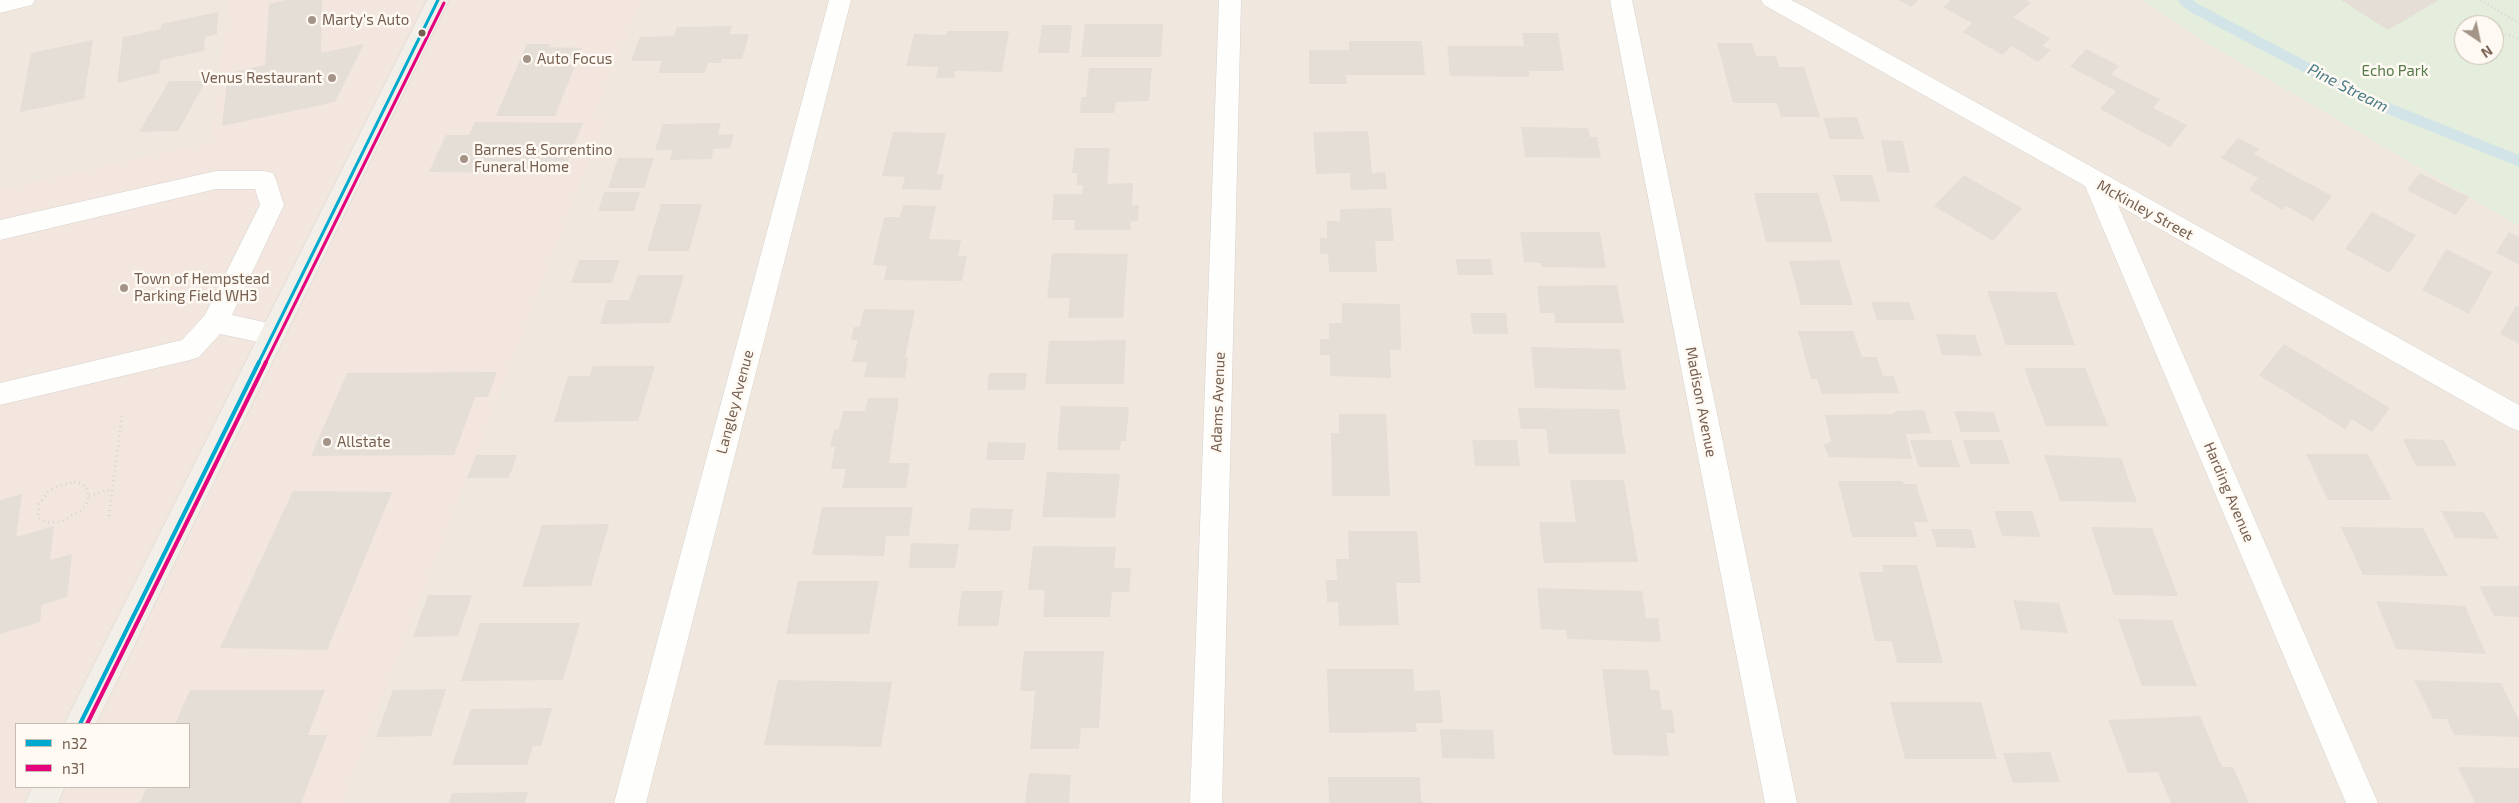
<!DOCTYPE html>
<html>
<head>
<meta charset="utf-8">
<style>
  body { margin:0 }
  #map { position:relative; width:2519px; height:803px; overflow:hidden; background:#f8f5f0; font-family:"Exo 2",sans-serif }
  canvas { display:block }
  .legend { position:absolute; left:15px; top:723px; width:175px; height:65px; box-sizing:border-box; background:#fefaf3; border:1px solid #c8bcb2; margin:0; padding:6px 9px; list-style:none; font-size:15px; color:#765f50 }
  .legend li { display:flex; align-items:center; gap:10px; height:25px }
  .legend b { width:25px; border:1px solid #c8bcb2 }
  .north { position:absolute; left:2454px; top:15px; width:50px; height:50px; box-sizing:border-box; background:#fefaf3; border:1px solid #c8bcb2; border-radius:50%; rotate:146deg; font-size:14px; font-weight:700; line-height:20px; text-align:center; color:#765f50 }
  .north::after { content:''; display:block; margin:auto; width:18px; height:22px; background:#a49488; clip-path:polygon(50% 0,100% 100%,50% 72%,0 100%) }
</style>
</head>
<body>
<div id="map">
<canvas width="2519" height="803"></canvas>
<ul class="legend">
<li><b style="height:6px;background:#00a9ce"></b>n32</li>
<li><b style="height:6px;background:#e5007d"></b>n31</li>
</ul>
<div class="north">N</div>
</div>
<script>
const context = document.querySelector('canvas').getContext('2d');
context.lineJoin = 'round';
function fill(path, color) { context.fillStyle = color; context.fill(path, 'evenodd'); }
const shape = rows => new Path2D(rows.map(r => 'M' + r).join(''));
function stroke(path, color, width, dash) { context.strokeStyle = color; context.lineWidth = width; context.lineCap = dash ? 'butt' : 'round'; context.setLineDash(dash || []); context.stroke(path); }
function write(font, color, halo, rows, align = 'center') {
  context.font = font + ' "Exo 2",sans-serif'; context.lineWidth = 5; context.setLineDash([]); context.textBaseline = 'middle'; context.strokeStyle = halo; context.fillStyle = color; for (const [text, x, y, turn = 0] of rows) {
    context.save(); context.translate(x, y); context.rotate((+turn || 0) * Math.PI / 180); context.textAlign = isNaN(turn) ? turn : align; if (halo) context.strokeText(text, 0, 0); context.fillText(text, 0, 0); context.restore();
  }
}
fill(shape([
  [0,0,2519,0,2519,803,0,803],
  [2464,25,2494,25,2494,55,2464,55],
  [16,724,189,724,189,787,16,787]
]), '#f0e8de');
fill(shape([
  [228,0,642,0,595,113,607,114,342,803,0,803,0,190,211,141],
  [16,724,189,724,189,787,16,787]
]), '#f2e6df');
fill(shape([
  [2142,0,2519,0,2519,226,2207,43],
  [2464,25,2494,25,2494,55,2464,55]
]), '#e5eedc');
stroke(shape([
  [2184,0,2194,8,2370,101,2519,161]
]), '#d2e4e8', 11);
fill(shape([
  [286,0,322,0,321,53,364,44,335,102,222,126,228,73,265,65,269,4],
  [1898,0,1918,0,1911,7],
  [1951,0,2026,0,2031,3,2013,17,2050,38,2043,46,2051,50,2038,62,2011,46,2002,55,1963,32,1972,23,1943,7],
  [2341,0,2439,0,2388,30],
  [218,12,217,34,205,37,204,51,161,60,159,73,117,83,123,37,161,29,161,24],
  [1085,24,1163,24,1161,57,1081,57],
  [1042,25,1072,25,1069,53,1038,53],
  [732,26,730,34,749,34,742,59,722,59,721,63,708,63,705,73,658,73,662,61,631,61,640,37,674,36,677,27],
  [947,31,1009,31,1002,72,955,71,954,78,936,78,938,67,906,66,914,34,946,35],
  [1522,33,1558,33,1564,71,1529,71,1529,77,1450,76,1447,46,1524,46],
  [93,40,84,99,20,112,31,53],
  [1349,41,1422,41,1425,75,1346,75,1347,84,1309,84,1309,50,1349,50],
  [1717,43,1752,43,1756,56,1776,56,1779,67,1804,67,1820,117,1781,117,1777,103,1733,103],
  [527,44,551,44,548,47,582,48,555,116,496,116],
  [2086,49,2119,66,2111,74,2160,99,2153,108,2187,125,2170,147,2100,109,2116,91,2070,67],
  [1089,68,1152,68,1149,101,1116,102,1114,113,1080,113,1081,97,1086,97],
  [169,81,206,81,178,131,139,132],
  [1857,117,1864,139,1830,139,1823,118],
  [475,122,583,123,563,173,429,172,446,135,469,135],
  [721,123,718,135,734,134,730,148,714,149,711,159,670,160,673,150,655,150,663,124],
  [1521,127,1588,128,1590,137,1597,137,1601,158,1525,157],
  [1368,131,1372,173,1385,172,1387,189,1351,190,1350,173,1316,174,1313,132],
  [893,132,946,133,937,174,944,174,941,190,902,189,905,177,882,176],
  [2238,138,2259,149,2254,154,2332,196,2313,221,2286,206,2283,210,2249,190,2258,178,2221,158],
  [1881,140,1903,141,1910,173,1887,172],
  [1075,148,1110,148,1107,184,1133,183,1132,205,1139,205,1138,221,1131,222,1130,230,1074,230,1075,220,1052,220,1054,194,1082,194,1083,185,1077,185,1077,173,1072,173],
  [618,158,654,158,644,188,608,188],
  [2420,173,2469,197,2456,215,2407,190],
  [1833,175,1872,175,1880,202,1841,201],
  [1964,175,2022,208,1993,241,1934,206],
  [604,192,640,192,634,211,598,211],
  [1754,193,1818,193,1833,242,1766,242],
  [661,204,702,204,689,251,647,251],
  [903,205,936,206,929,239,961,240,958,256,967,256,962,281,884,280,887,266,873,265,884,217,900,217],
  [1391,208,1394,241,1375,241,1377,272,1329,272,1328,254,1320,254,1320,238,1327,238,1327,221,1340,221,1340,209],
  [2372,212,2416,235,2389,273,2345,249],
  [1520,232,1600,232,1606,268,1542,267,1541,263,1524,262],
  [2509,232,2519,237,2519,265,2496,253],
  [2446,249,2492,272,2469,314,2422,290],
  [1052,253,1128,254,1123,318,1068,318,1070,298,1047,298],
  [1456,259,1491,259,1493,275,1458,275],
  [579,260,620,260,612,283,571,283],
  [1839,260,1853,305,1801,305,1789,261],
  [638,275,684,275,670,323,600,324,607,300,629,300],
  [1617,285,1624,323,1555,323,1554,313,1540,313,1537,286],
  [1987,291,2056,292,2075,345,2006,345],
  [1871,302,1909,302,1915,320,1877,320],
  [1342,303,1400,304,1401,350,1390,350,1391,378,1330,376,1330,355,1320,355,1320,339,1329,339,1329,323,1342,323],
  [2516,306,2519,307,2519,344,2500,334],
  [864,309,915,310,905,358,908,358,905,378,864,377,867,362,852,362,858,340,851,340,854,327,860,327],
  [1470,313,1506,313,1508,334,1473,334],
  [1798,331,1853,331,1862,357,1877,357,1883,376,1894,376,1899,393,1822,394,1817,379,1811,379],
  [1936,334,1975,335,1982,356,1942,355],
  [1126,340,1124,384,1045,384,1049,341],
  [2284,344,2390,408,2372,432,2352,419,2345,429,2259,375],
  [1531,347,1620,349,1626,390,1535,388],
  [593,366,655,366,638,421,554,422,568,376,590,376],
  [2024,368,2085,368,2108,426,2046,426],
  [497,372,488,397,475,397,454,455,311,456,347,373],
  [989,373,1027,373,1025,390,987,390],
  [868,398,899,398,889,463,910,463,906,488,842,488,846,469,831,469,835,447,830,447,834,430,839,429,843,411,865,411],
  [1061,406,1129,407,1126,441,1121,441,1120,450,1057,450],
  [1518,408,1619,409,1626,454,1549,454,1546,429,1521,429],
  [1924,410,1931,433,1906,434,1912,459,1829,457,1823,444,1831,442,1825,415,1893,414,1896,411],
  [1954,411,1994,412,2000,432,1961,432],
  [1339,414,1386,414,1390,496,1332,496,1331,433,1339,433],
  [2403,439,2444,440,2457,466,2416,466],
  [1472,440,1517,440,1520,466,1475,466],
  [1910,440,1951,440,1960,467,1919,467],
  [1963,440,2002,440,2010,464,1970,464],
  [988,442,1026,443,1024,460,986,460],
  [2306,454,2368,454,2392,500,2328,500],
  [476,455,517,455,509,478,467,478],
  [2044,455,2121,458,2137,502,2060,501],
  [1047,472,1120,474,1115,518,1042,517],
  [1570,480,1624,480,1638,562,1544,563,1539,522,1576,522],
  [1838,481,1902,481,1904,484,1916,484,1928,522,1914,522,1918,537,1852,537],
  [293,491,392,492,327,650,220,648],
  [22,494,16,537,54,526,50,560,72,554,67,597,42,605,40,622,0,634,0,500],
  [822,507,913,507,909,536,886,536,884,556,812,555],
  [971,508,1013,509,1010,531,968,530],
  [1994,511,2032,511,2041,537,2002,536],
  [2441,511,2484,512,2499,539,2455,538],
  [609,524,591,586,522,587,542,525],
  [2091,527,2152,528,2178,596,2114,595],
  [2341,527,2423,528,2448,576,2363,575],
  [1931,529,1971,529,1976,548,1937,547],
  [1348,531,1417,531,1421,583,1396,583,1399,625,1339,626,1338,602,1327,602,1326,580,1337,580,1336,559,1349,559],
  [911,543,959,544,955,568,909,568],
  [1033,546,1116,547,1114,568,1131,568,1129,592,1112,592,1110,617,1043,617,1045,590,1028,590],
  [1882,565,1917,565,1943,663,1897,663,1892,641,1875,641,1859,572,1884,572],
  [798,581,879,581,869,634,786,634],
  [2479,586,2519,586,2519,617,2494,616],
  [1537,588,1642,591,1646,618,1658,618,1661,642,1567,639,1566,630,1541,629],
  [962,591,1003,591,998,626,957,626],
  [428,595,472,595,458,636,413,637],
  [2013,600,2059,603,2068,633,2021,630],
  [2376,601,2465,606,2486,654,2396,649],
  [2118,619,2172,620,2197,686,2142,686],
  [480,623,580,623,563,680,461,681],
  [1024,651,1104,651,1099,728,1081,728,1079,749,1030,749,1035,691,1020,691],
  [1327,669,1413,669,1415,691,1440,690,1443,723,1416,723,1417,732,1329,733],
  [1602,669,1648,670,1651,690,1659,690,1662,710,1672,710,1675,733,1666,733,1669,756,1613,755],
  [778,680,892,682,881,747,764,745],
  [2414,680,2501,683,2519,720,2519,737,2454,735,2447,719,2433,719],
  [446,689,431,736,376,737,393,690],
  [190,690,325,690,308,735,327,735,301,803,140,803,147,787,189,787,189,724,175,724],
  [1890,702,1981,702,1997,759,1905,759],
  [552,708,541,746,533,746,527,765,452,765,471,709],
  [2200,716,2222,767,2233,767,2249,803,2171,803,2158,772,2128,773,2108,720],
  [1440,729,1493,730,1495,759,1442,758],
  [2050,752,2060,782,2013,783,2003,753],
  [2458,767,2519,768,2519,803,2475,803],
  [1029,773,1071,775,1069,803,1025,803],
  [1328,777,1420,777,1421,801,1426,803,1329,803],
  [528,792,525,803,449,803,452,793]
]), '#e5ded7');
const minor = shape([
  [0,0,35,0,32,5,0,13,0,0],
  [829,0,851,0,646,803,614,803,829,0],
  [1219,0,1241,0,1222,803,1190,803,1219,0],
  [1610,0,1632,0,1797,803,1765,803,1610,0],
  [1761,0,1791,0,1805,7,2519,405,2519,431,2509,427,2118,205,2378,803,2346,803,2085,186,1764,5,1761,0],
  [216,171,264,171,273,173,276,180,284,205,232,315,282,326,286,334,282,342,273,345,220,334,199,357,190,360,0,405,0,383,182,340,205,315,260,205,255,189,216,189,0,240,0,220,216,171]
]);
const major = shape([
  [427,0,449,0,96,724,64,724,427,0],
  [32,787,65,787,58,803,25,803,32,787]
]);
stroke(minor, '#d7d2ce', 1);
stroke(major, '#d9d2cc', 1);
stroke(shape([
  [2481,0,2519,23],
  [2474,23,2479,25],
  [2494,30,2519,39]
]), '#dad5d0', 2.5, [1, 3]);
stroke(shape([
  [74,482,81,483,88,490,88,501,83,509,61,522,45,522,38,517,39,504,48,492,56,487,74,482],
  [89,496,112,489],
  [109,516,122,416]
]), '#dad5d0', 3, [1, 4]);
fill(minor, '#fefefd');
fill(major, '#f2efe8');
stroke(shape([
  [258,364,438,0]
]), '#00a9ce', 3);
stroke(shape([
  [80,724,259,362]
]), '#00a9ce', 4);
stroke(shape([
  [265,364,444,3]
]), '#e5007d', 3);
stroke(shape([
  [87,724,266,362]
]), '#e5007d', 4);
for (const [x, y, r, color] of [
  [312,20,5,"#a49488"],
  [422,33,4.5,"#765f50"],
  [527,59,5,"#a49488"],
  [332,78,5,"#a49488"],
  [464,159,5,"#a49488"],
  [124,288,5,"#a49488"],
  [327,442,5,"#a49488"]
]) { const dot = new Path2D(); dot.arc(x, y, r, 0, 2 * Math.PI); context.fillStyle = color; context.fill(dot); stroke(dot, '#fefaf3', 2); }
write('15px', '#765f50', '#fefaf3', [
  ["Marty's Auto",322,20],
  ["Auto Focus",537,59],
  ["Venus Restaurant",322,78,"right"],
  ["Barnes & Sorrentino",474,150],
  ["Funeral Home",474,167],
  ["Town of Hempstead",134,279],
  ["Parking Field WH3",134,296],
  ["Allstate",337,442]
], 'left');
write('15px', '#547a49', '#fefaf3', [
  ["Echo Park",2395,71]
]);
write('15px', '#765f50', '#fefaf3', [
  ["McKinley Street",2145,210,29],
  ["Langley Avenue",735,402,-75],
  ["Adams Avenue",1218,402,-88],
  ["Madison Avenue",1701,402,79],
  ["Harding Avenue",2229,492,67]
]);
write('italic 16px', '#4b7a87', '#fefaf3', [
  ["Pine Stream",2348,88,27]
]);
</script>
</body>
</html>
